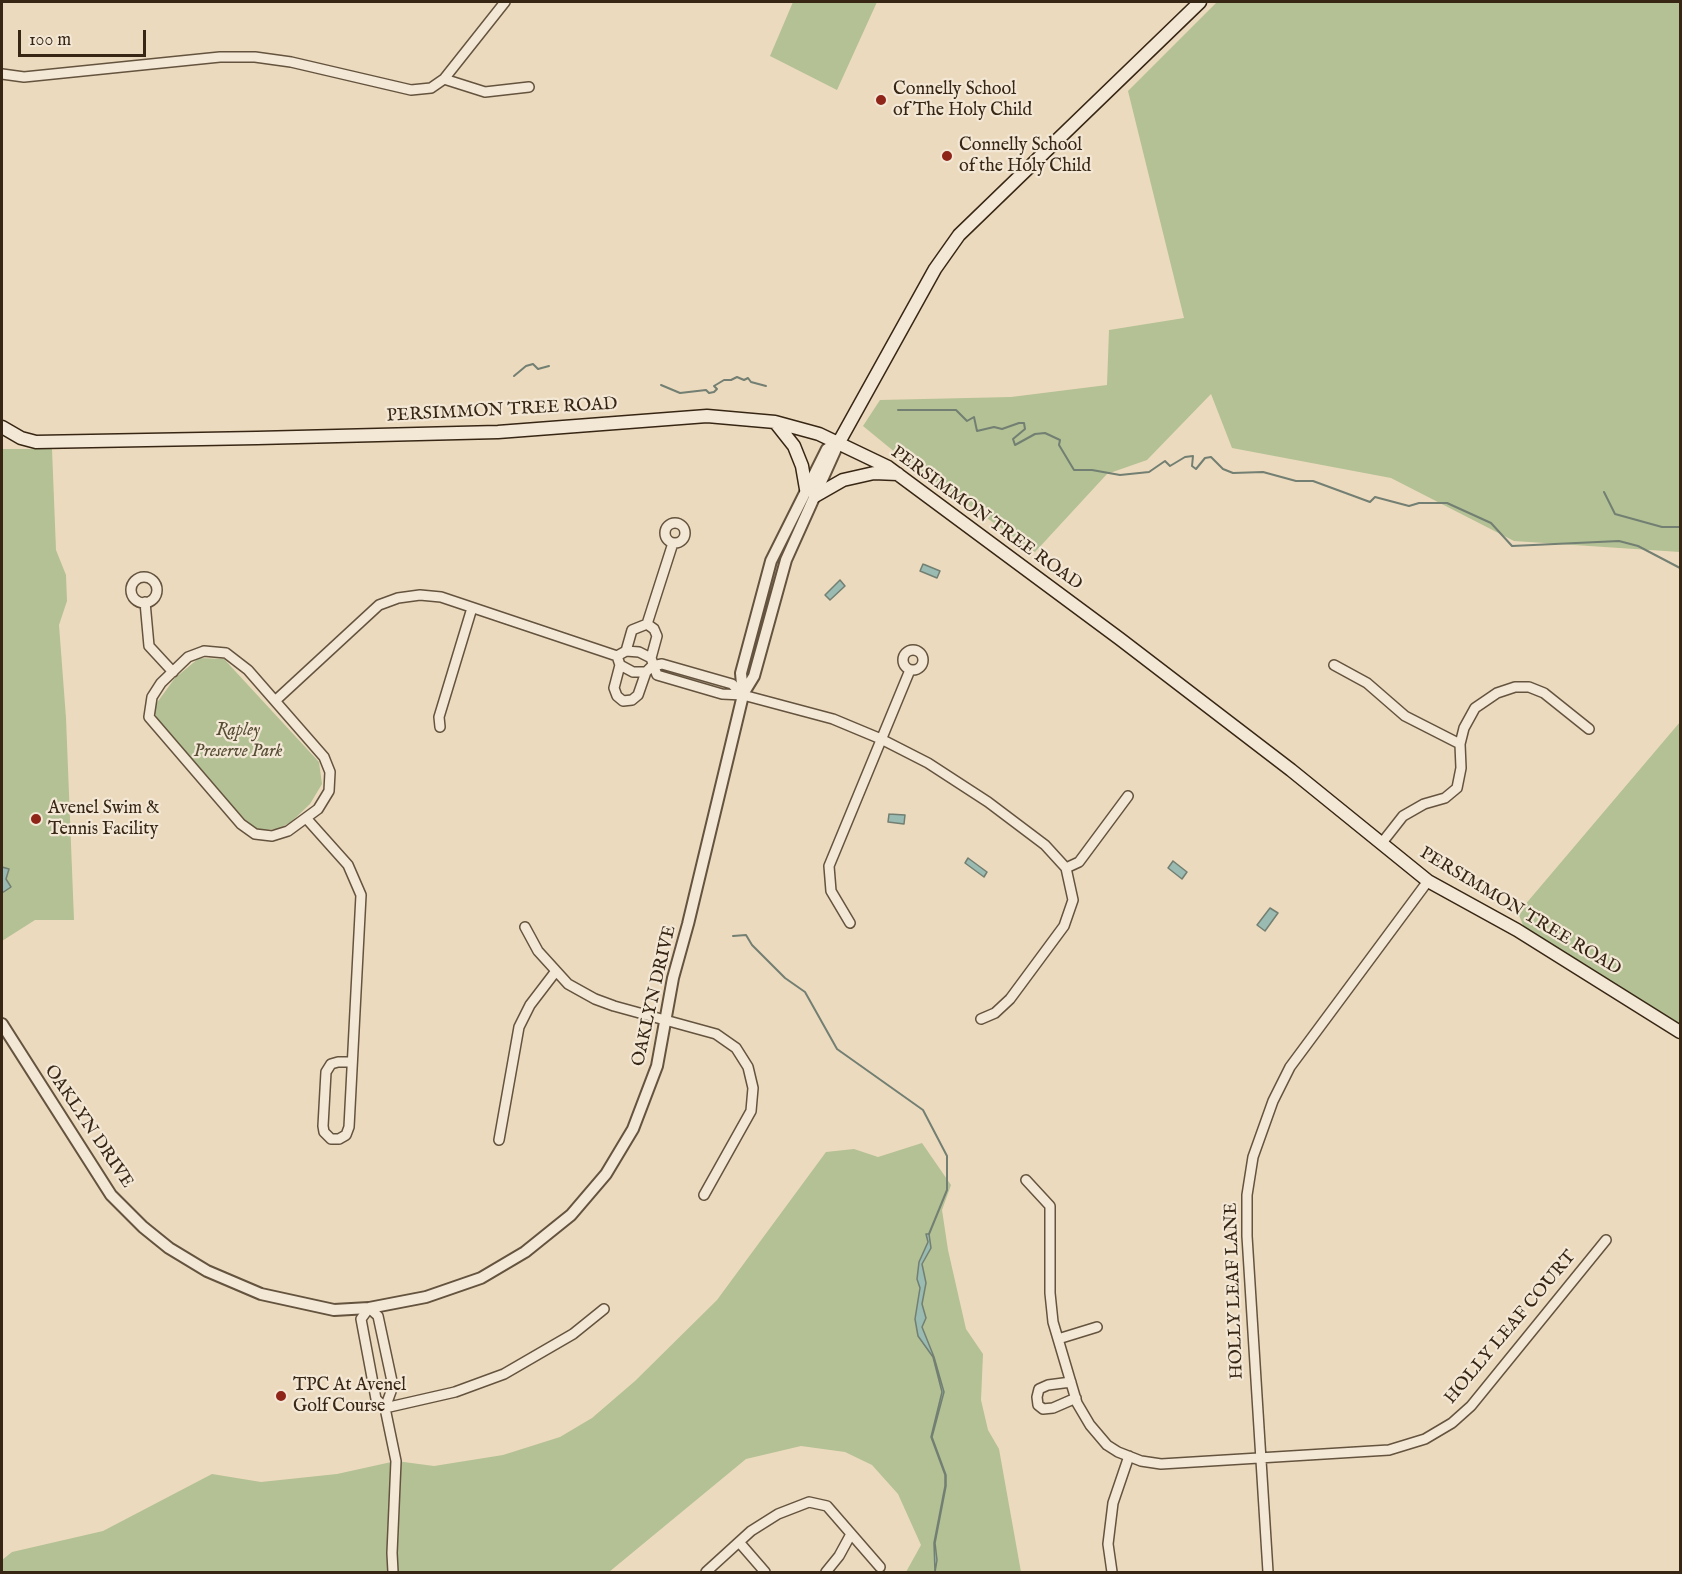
<!DOCTYPE html>
<html>
<head>
<meta charset="utf-8">
<style>
  body { margin:0 }
  #map { position:relative; width:1682px; height:1574px; overflow:hidden; background:#ecdabe; font-family:"IM FELL English",serif }
  canvas { display:block }
  .frame { position:absolute; inset:0; border:3px solid #372614; pointer-events:none }
  .scale { position:absolute; left:18px; top:30px; width:128px; height:27px; box-sizing:border-box; border:3px solid #372614; border-top:0; padding-left:8px; font-size:18px; line-height:21px; white-space:nowrap; color:#372614; -webkit-text-stroke:4px #f3e7d5; paint-order:stroke }
</style>
</head>
<body>
<div id="map">
<canvas width="1682" height="1574"></canvas>
<div class="frame"></div>
<div class="scale">100 m</div>
</div>
<script>
const context = document.querySelector('canvas').getContext('2d');
context.lineJoin = 'round';
function fill(path, color) { context.fillStyle = color; context.fill(path, 'evenodd'); }
const shape = rows => new Path2D(rows.map(r => 'M' + r).join(''));
function stroke(path, color, width, dash) { context.strokeStyle = color; context.lineWidth = width; context.lineCap = dash ? 'butt' : 'round'; context.setLineDash(dash || []); context.stroke(path); }
function write(font, color, halo, rows, align = 'center') {
  context.font = font + ' "IM FELL English",serif'; context.lineWidth = 4.5; context.setLineDash([]); context.textBaseline = 'middle'; context.strokeStyle = halo; context.fillStyle = color; for (const [text, x, y, turn = 0] of rows) {
    context.save(); context.translate(x, y); context.rotate((+turn || 0) * Math.PI / 180); context.textAlign = isNaN(turn) ? turn : align; if (halo) context.strokeText(text, 0, 0); context.fillText(text, 0, 0); context.restore();
  }
}
fill(shape([
  [793,2,877,2,837,90,770,56],
  [1217,2,1680,2,1680,552,1514,541,1391,478,1232,448,1211,394,1147,460,1107,474,1035,552,902,458,863,426,880,400,1011,397,1107,385,1109,330,1184,318,1128,91],
  [2,449,52,449,56,550,66,575,67,601,59,625,66,718,74,920,35,920,2,941],
  [199,658,224,659,319,762,322,784,310,804,291,822,278,829,260,830,251,826,160,727,153,708,175,678],
  [1680,722,1680,1027,1526,932,1518,913],
  [922,1143,951,1185,942,1210,948,1250,966,1329,983,1354,981,1400,988,1430,999,1449,1021,1572,906,1572,921,1545,898,1494,872,1465,845,1452,801,1446,746,1459,609,1572,2,1572,2,1560,12,1552,103,1531,212,1474,261,1482,337,1474,396,1461,434,1466,503,1455,560,1437,592,1418,635,1381,717,1300,826,1152,854,1149,878,1157]
]), '#b3c195');
const water = shape([
  [923,564,940,571,937,578,920,571,923,564],
  [840,580,845,586,830,600,825,595,840,580],
  [889,814,905,815,904,824,888,822,889,814],
  [968,858,987,872,984,877,965,863,968,858],
  [1173,861,1187,872,1182,879,1168,868,1173,861],
  [2,867,9,869,6,879,11,887,2,893,2,867],
  [1270,908,1278,913,1265,931,1257,925,1270,908],
  [926,1234,929,1234,931,1248,922,1264,926,1283,922,1304,926,1318,922,1327,934,1357,944,1392,932,1437,946,1475,946,1486,935,1543,937,1560,935,1572,934,1543,945,1486,945,1475,931,1437,942,1392,933,1357,918,1336,915,1319,920,1288,917,1279,919,1262,928,1242,926,1234]
]);
fill(water, '#99bbb1');
stroke(water, '#727f72', 1.5);
stroke(shape([
  [514,376,526,366,533,364,538,369,549,366],
  [661,385,680,393,706,390,709,393,714,392,717,389,714,386,724,380,731,380,737,377,744,380,748,378,751,382,766,386],
  [898,410,956,410,967,421,974,417,977,431,994,427,1002,429,1019,423,1024,423,1025,429,1013,439,1015,445,1035,434,1045,433,1060,440,1059,445,1074,470,1092,470,1120,475,1149,472,1165,461,1170,466,1185,457,1193,456,1192,466,1196,469,1205,458,1211,457,1223,469,1233,473,1263,472,1296,481,1313,481,1370,502,1375,497,1409,506,1419,503,1447,503,1491,523,1512,546,1619,541,1638,546,1680,568],
  [1604,492,1615,514,1662,527,1680,527],
  [733,936,746,935,752,945,785,978,805,992,837,1049,923,1110,947,1156,947,1190,929,1234]
]), '#727f72', 2);
const minor = shape([
  [2,74,24,77,220,57,255,57,291,62,411,90,431,88,444,79,485,92,529,87],
  [444,79,505,2],
  '665 533a10 10 0 1 1 20 0a10 10 0 1 1-20 0Z',
  '131 590a13 13 0 1 1 26 0a13 13 0 1 1-26 0Z',
  [145,602,149,646,173,672],
  [647,624,673,543],
  [647,624,654,629,657,636,651,658],
  '903 660a10 10 0 1 1 20 0a10 10 0 1 1-20 0Z',
  [204,651,226,653,248,670,324,757,330,772,329,791,318,809,288,831,272,836,255,834,241,824,149,717,152,697,161,683,188,657,204,651],
  [626,651,632,630,647,624],
  [617,656,620,665,633,672,646,672,652,666,662,664,732,684,743,695],
  [620,665,614,688,617,696,623,701,632,700,638,695,646,672],
  [1334,665,1367,683,1405,716,1460,744],
  [275,701,379,605,398,598,420,595,441,597,617,656,626,651,639,652,651,658,657,675,722,694,743,695,833,719,881,739,928,763,988,802,1045,845,1066,868,1073,900,1064,926,1010,999,995,1013,981,1019],
  [440,727,439,717,472,608],
  [306,818,348,865,361,895,349,1127,346,1135,339,1139,331,1139,324,1132,323,1126,326,1072,331,1064,338,1062,352,1062],
  [1381,844,1403,816,1424,804,1445,798,1457,788,1461,768,1460,744,1464,728,1475,708,1497,693,1515,687,1529,687,1544,693,1589,729],
  [1066,868,1079,862,1128,796],
  [850,923,831,891,829,866,910,670],
  [525,927,538,951,568,984,595,999,614,1006,716,1034,736,1048,748,1067,753,1088,751,1111,704,1195],
  [499,1140,519,1027,530,1005,556,971],
  [1026,1180,1050,1206,1050,1293,1053,1322,1077,1403,1090,1425,1107,1445,1118,1452,1141,1461,1161,1464,1389,1450,1425,1439,1452,1423,1471,1406,1606,1240],
  [1058,1339,1097,1327],
  [1071,1382,1048,1385,1039,1389,1037,1397,1038,1405,1043,1409,1053,1408,1076,1398],
  [385,1408,393,1386,378,1316,369,1308,361,1319,376,1399,385,1408,396,1461,392,1553,393,1572],
  [385,1408,455,1392,504,1374,573,1334,604,1309],
  [739,1542,765,1572],
  [706,1572,751,1531,778,1514,809,1502,827,1506,880,1567],
  [826,1572,839,1556,851,1534],
  [1112,1572,1108,1544,1113,1503,1129,1456],
  [1268,1572,1247,1236,1247,1195,1253,1157,1273,1101,1290,1067,1428,881]
]);
const tertiary = shape([
  [743,694,754,676,786,560,839,442],
  [2,1024,111,1195,143,1227,169,1248,207,1271,261,1294,334,1310,369,1308,426,1297,481,1278,525,1252,571,1215,606,1174,633,1129,657,1066,673,978,688,924,743,695,741,673,771,561,827,449,839,442]
]);
const secondary = shape([
  [775,422,794,446,802,466,806,489],
  [2,427,21,438,36,442,257,438,498,432,707,416,775,422,819,434,888,467,1120,639,1291,770,1428,881,1517,930,1680,1032],
  [839,442,935,269,959,235,1200,2],
  [815,496,843,480,874,473,898,474]
]);
stroke(minor, '#64533e', 12);
stroke(tertiary, '#64533e', 14);
stroke(secondary, '#372614', 15);
stroke(minor, '#f3e7d5', 9);
stroke(tertiary, '#f3e7d5', 10);
stroke(secondary, '#f3e7d5', 12);
for (const [x, y, r, color] of [
  [881,100,6,"#8f2418"],
  [947,156,6,"#8f2418"],
  [36,819,6,"#8f2418"],
  [281,1396,6,"#8f2418"]
]) { const dot = new Path2D(); dot.arc(x, y, r, 0, 2 * Math.PI); context.fillStyle = color; context.fill(dot); stroke(dot, '#f3e7d5', 2); }
write('18px', '#372614', '#f3e7d5', [
  ["Connelly School",893,90],
  ["of The Holy Child",893,111],
  ["Connelly School",959,146],
  ["of the Holy Child",959,167],
  ["Avenel Swim &",48,809],
  ["Tennis Facility",48,830],
  ["TPC At Avenel",293,1386],
  ["Golf Course",293,1407]
], 'left');
write('18px', '#372614', '#f3e7d5', [
  ["PERSIMMON TREE ROAD",502,411,-3],
  ["PERSIMMON TREE ROAD",986,519,36],
  ["PERSIMMON TREE ROAD",1520,912,31],
  ["OAKLYN DRIVE",655,996,-77],
  ["OAKLYN DRIVE",88,1127,56],
  ["HOLLY LEAF LANE",1235,1291,-92],
  ["HOLLY LEAF COURT",1511,1328,-50]
]);
write('italic 18px', '#564d34', '#f3e7d5', [
  ["Rapley",238,731],
  ["Preserve Park",238,752]
]);
</script>
</body>
</html>
